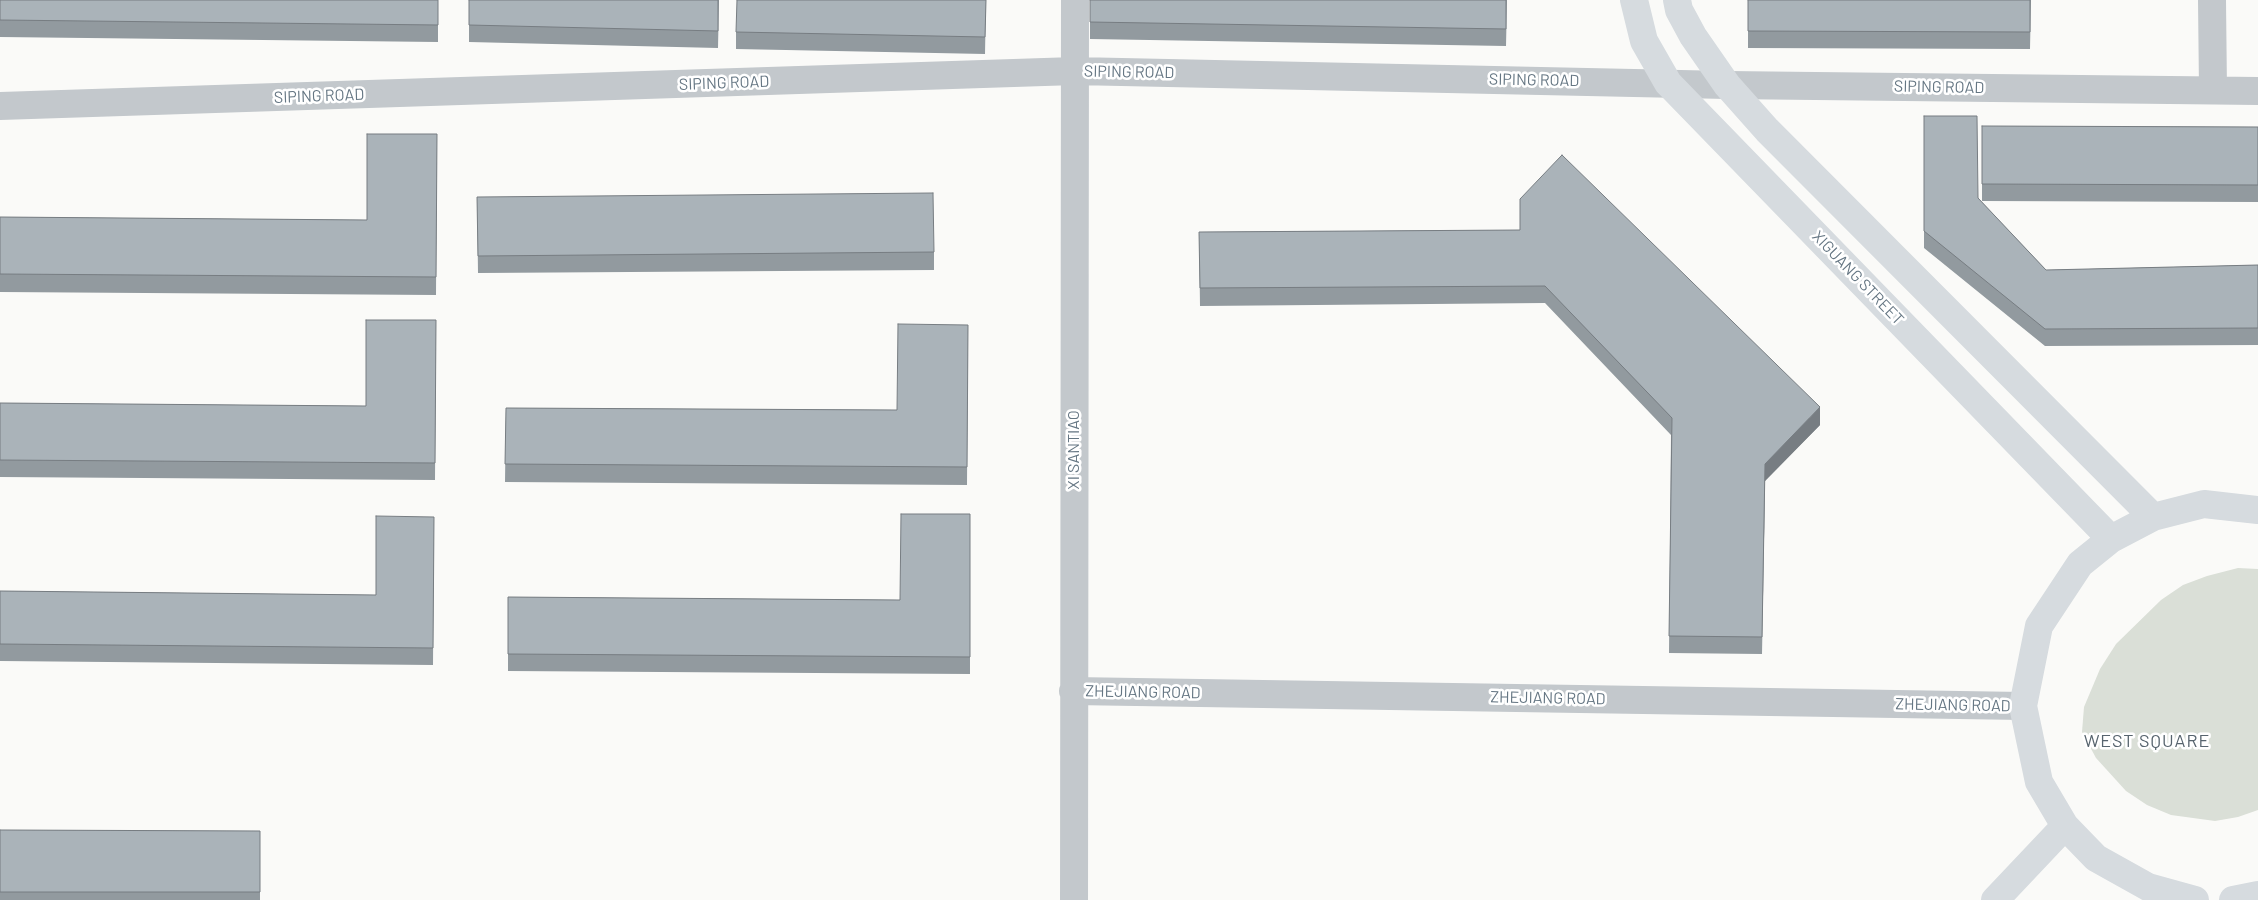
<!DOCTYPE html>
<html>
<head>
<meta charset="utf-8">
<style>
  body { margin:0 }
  canvas { display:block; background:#fafaf8 }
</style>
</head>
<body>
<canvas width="2258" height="900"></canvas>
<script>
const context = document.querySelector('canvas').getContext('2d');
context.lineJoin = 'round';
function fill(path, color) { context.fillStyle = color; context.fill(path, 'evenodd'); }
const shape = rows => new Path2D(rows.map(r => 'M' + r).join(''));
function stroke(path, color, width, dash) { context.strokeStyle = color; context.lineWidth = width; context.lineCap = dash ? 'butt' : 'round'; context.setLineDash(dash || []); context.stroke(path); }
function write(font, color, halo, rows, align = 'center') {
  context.font = font + ' Barlow,sans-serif'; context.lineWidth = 5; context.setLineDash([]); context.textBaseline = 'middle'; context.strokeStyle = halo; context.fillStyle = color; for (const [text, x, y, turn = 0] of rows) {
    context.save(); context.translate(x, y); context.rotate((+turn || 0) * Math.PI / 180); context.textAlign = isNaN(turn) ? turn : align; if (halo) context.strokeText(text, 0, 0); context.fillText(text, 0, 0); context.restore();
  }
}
fill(shape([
  [2238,568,2258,569,2258,810,2238,817,2215,821,2171,815,2147,805,2126,791,2096,758,2082,732,2084,707,2100,669,2116,644,2161,600,2183,585,2207,576]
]), '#dadfd7');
stroke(shape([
  [2212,0,2213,90],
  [0,106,1075,71,1727,85,2258,91],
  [1073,691,2023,706],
  [1074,900,1075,0]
]), '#c3c8cc', 28);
stroke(shape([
  [1634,0,1644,41,1668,83,2111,539],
  [1677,0,1679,10,1693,36,1727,85,1767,130,2153,517],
  [1995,900,2065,826],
  [2195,900,2148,887,2096,858,2065,826,2039,782,2023,706,2039,626,2080,564,2111,539,2153,517,2204,504,2258,510],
  [2233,900,2258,895]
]), '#d6dbdf', 28);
fill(shape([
  [0,0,438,0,438,42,0,37],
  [469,0,719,0,718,48,469,42],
  [986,0,985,54,736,49,736,32],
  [1090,0,1507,0,1506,46,1090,39],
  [1748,0,2031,0,2030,49,1748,48],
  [1924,116,1978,198,2046,270,2258,265,2258,345,2045,346,1924,248],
  [1982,126,2258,127,2258,202,1982,201],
  [437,134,436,295,0,292,0,217,367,220],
  [477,197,934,252,934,270,478,273],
  [1520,230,1820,425,1765,481,1762,654,1669,653,1671,435,1545,303,1200,306,1199,232],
  [436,320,435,480,0,477,0,403,366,406],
  [968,325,967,485,505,482,506,408,897,410],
  [970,514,970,674,508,671,508,597,900,600],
  [434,517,433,665,0,661,0,591,376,595],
  [0,830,260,831,260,900,0,900]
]), '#929a9f');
fill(shape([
  [1820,407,1820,425,1765,481,1762,654,1765,464]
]), '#777d82');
const building = shape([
  [0,0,438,0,438,25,0,20,0,0],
  [469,0,718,0,718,31,469,25,469,0],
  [737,0,986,0,985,37,736,32,737,0],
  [1090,0,1506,0,1506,29,1090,22,1090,0],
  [1748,0,2030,0,2030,32,1748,31,1748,0],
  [1924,116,1977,116,1978,198,2046,270,2258,265,2258,328,2045,329,1924,231,1924,116],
  [1982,126,2258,127,2258,185,1982,184,1982,126],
  [367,134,437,134,436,277,0,274,0,217,367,220,367,134],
  [1562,155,1820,407,1765,464,1762,637,1669,636,1672,418,1545,286,1200,288,1199,232,1520,230,1520,199,1562,155],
  [933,193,934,252,478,256,477,197,933,193],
  [366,320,436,320,435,463,0,460,0,403,366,406,366,320],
  [898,324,968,325,967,467,505,464,506,408,897,410,898,324],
  [901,514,970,514,970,657,508,654,508,597,900,600,901,514],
  [376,516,434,517,433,648,0,644,0,591,376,595,376,516],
  [0,830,260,831,260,892,0,892,0,830]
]);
fill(building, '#aab3b9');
stroke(building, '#777d82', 1);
write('16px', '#657683', '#fff', [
  ["SIPING ROAD",1129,72,1],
  ["SIPING ROAD",1534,80,1],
  ["SIPING ROAD",724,83,-2],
  ["SIPING ROAD",1939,87,1],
  ["SIPING ROAD",319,96,-2],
  ["XIGUANG STREET",1858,278,46],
  ["XI SANTIAO",1074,450,-90],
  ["ZHEJIANG ROAD",1143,692,1],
  ["ZHEJIANG ROAD",1548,698,1],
  ["ZHEJIANG ROAD",1953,705,1]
]);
context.letterSpacing = '1px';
write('18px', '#57646e', '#fff', [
  ["WEST SQUARE",2147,741]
]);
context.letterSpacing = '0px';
</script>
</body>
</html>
